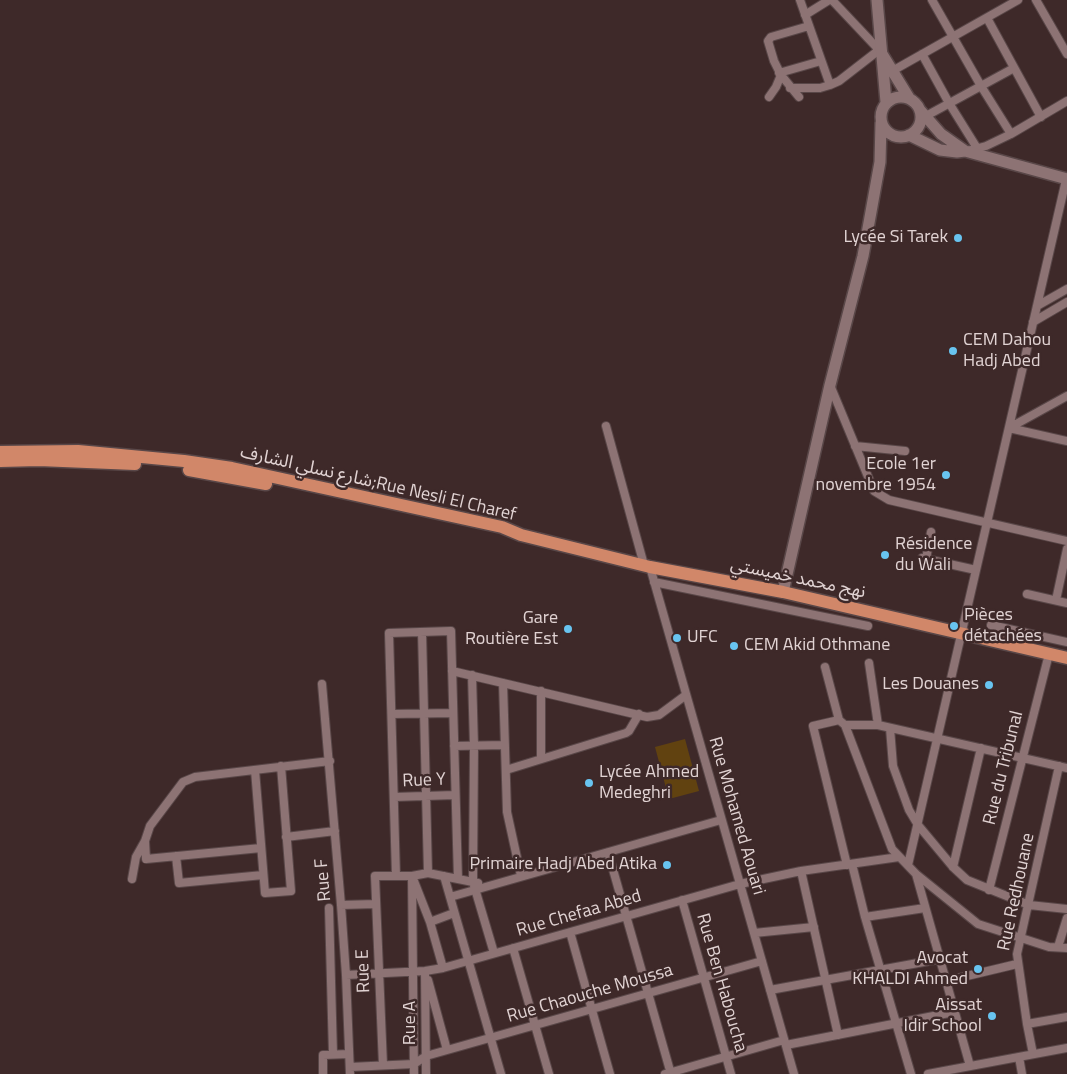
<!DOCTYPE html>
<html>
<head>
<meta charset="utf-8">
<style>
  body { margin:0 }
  canvas { display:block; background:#3e2929 }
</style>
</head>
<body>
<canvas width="1067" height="1074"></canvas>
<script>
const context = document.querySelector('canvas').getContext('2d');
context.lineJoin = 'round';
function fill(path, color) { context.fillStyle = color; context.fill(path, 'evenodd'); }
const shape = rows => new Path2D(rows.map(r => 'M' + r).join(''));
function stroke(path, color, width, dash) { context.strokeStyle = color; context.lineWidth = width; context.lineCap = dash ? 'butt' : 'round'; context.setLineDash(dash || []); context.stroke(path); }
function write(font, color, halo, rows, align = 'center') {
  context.font = font + ' "Titillium Web","Noto Sans Arabic",sans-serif'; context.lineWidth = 5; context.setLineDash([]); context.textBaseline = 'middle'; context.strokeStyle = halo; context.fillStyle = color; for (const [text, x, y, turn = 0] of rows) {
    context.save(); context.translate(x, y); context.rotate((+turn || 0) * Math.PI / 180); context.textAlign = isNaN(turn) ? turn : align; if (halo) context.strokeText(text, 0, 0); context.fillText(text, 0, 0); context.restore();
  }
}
fill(shape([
  [685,739,699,791,669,799,655,747]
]), '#614210');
const street = shape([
  [800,0,830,85],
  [832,0,882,53],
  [932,0,981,86,1011,134],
  [1036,0,1067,54],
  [805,15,829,0],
  [987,18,1041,117],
  [922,54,949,103,977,148],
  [894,70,1018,0],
  [779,73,821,61],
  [790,88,820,88,830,85,839,81,879,50],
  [769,97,776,87,781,75],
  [799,97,781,75,774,61,768,41,771,37,809,26],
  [926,116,1014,68],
  [967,151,986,146,1011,134,1067,101],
  [1037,306,1067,289],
  [1033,322,1067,302],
  [830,385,874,491,889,500,1067,541],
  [606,426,644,565],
  [1009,428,1067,396],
  [1009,428,1067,441],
  [855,446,905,451],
  [922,558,976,570],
  [926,559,931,532],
  [650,567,794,1074],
  [654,582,868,626],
  [1027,594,1067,603],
  [1056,600,1067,549],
  [991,625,1067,642],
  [422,632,428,873],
  [869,663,878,725],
  [825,667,839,720],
  [452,671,647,717,659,715,686,695],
  [472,675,474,746,473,882,494,953],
  [503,683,507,812,521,876],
  [322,684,341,905,346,975,350,1074],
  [392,714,453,713],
  [845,725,892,849,916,874,978,924,1049,947,1067,948],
  [890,728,893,766,909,810,918,825,953,867,967,880,1029,905,1067,909],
  [454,746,505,745],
  [541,759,541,691],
  [255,770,265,893,291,891,281,766],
  [506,770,626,733,629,731,639,714],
  [394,797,455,795],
  [286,837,335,831],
  [261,848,146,859,145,841,150,826,183,782,195,777,330,761],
  [608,852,671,1074],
  [176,856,179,883,263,875],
  [852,864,865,917,911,1074],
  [847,865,813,726,839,720,845,725,878,725,1067,768],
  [908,865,1066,180],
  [953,867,981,748],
  [801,871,838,1035],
  [916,874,970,1066],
  [396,876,389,633,451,631,458,879],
  [444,876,501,1074],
  [132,879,136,857,145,841],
  [989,890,1049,654],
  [450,897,721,820],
  [682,900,731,1074],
  [341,905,376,904],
  [329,908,333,1054],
  [865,917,925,908],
  [430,922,454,913],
  [570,932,610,1074],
  [754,933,814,927],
  [1058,947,1067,918],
  [513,948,549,1074],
  [425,971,426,1074],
  [346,975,425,971,443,968,740,884,801,871,899,857],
  [428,980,447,1050],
  [946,981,1017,964],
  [770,990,940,959],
  [1027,1024,1067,1017],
  [786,1045,954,1012],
  [1033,1054,1027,1024,1017,954,1059,766],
  [1019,1057,1022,1074],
  [383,1065,375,876,412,876,430,922,443,968],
  [350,1067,414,1064,426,1056,762,961],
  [323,1074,323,1055,349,1054],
  [414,1074,412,876,428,873,478,883],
  [665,1074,784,1040],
  [928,1074,1067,1048]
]);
const secondary = shape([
  [877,0,886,102],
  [882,54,909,98],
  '881 117a20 20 0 1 1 40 0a20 20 0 1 1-40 0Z',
  [920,110,941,134,965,151,1067,179],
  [909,135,940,150,957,152,965,151],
  [783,592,830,385,863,256,880,162,881,123]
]);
const primary = shape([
  [0,452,78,451,184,461,232,468,502,527,521,535,650,567,783,592,1067,658],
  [0,461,39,460,135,464],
  [189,470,266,484]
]);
stroke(street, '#594748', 10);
stroke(secondary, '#594748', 14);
stroke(primary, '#594748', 15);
stroke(street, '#8d7374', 8);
stroke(secondary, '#8d7374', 11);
stroke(primary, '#d18769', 12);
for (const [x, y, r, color] of [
  [958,238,5,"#68c4f0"],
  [953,351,5,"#68c4f0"],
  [946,475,5,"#68c4f0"],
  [885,555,5,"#68c4f0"],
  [954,626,5,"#68c4f0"],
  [568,629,5,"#68c4f0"],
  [677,638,5,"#68c4f0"],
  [734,646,5,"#68c4f0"],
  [989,685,5,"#68c4f0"],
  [589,783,5,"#68c4f0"],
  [667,865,5,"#68c4f0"],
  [978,969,5,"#68c4f0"],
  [992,1016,5,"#68c4f0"]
]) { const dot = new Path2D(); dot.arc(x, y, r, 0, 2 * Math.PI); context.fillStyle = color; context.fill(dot); stroke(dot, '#3e2929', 2); }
write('18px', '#e1d3d3', '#3e2929', [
  ["Lycée Si Tarek",948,238],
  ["CEM Dahou",963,341,"left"],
  ["Hadj Abed",963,362,"left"],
  ["Ecole 1er",936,465],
  ["novembre 1954",936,486],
  ["Résidence",895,545,"left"],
  ["du Wali",895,566,"left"],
  ["Pièces",964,616,"left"],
  ["détachées",964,637,"left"],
  ["Gare",558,619],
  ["Routière Est",558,640],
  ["UFC",687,638,"left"],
  ["CEM Akid Othmane",744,646,"left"],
  ["Les Douanes",979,685],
  ["Lycée Ahmed",599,773,"left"],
  ["Medeghri",599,794,"left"],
  ["Primaire Hadj Abed Atika",657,865],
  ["Avocat",968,959],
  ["KHALDI Ahmed",968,980],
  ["Aissat",982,1006],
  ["Idir School",982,1027]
], 'right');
write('18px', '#e1d3d3', '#3e2929', [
  ["شارع نسلي الشارف;Rue Nesli El Charef",378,484,13],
  ["نهج محمد خميستي",798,579,12],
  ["Rue du Tribunal",1004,768,-76],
  ["Rue Y",424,781,-2],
  ["Rue Mohamed Aouari",736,816,74],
  ["Rue F",324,880,-95],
  ["Rue Redhouane",1017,892,-78],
  ["Rue Chefaa Abed",579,914,-16],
  ["Rue E",364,971,-92],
  ["Rue Ben Haboucha",721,983,74],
  ["Rue Chaouche Moussa",590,994,-16],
  ["Rue A",411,1023,-90]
]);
</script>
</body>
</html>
